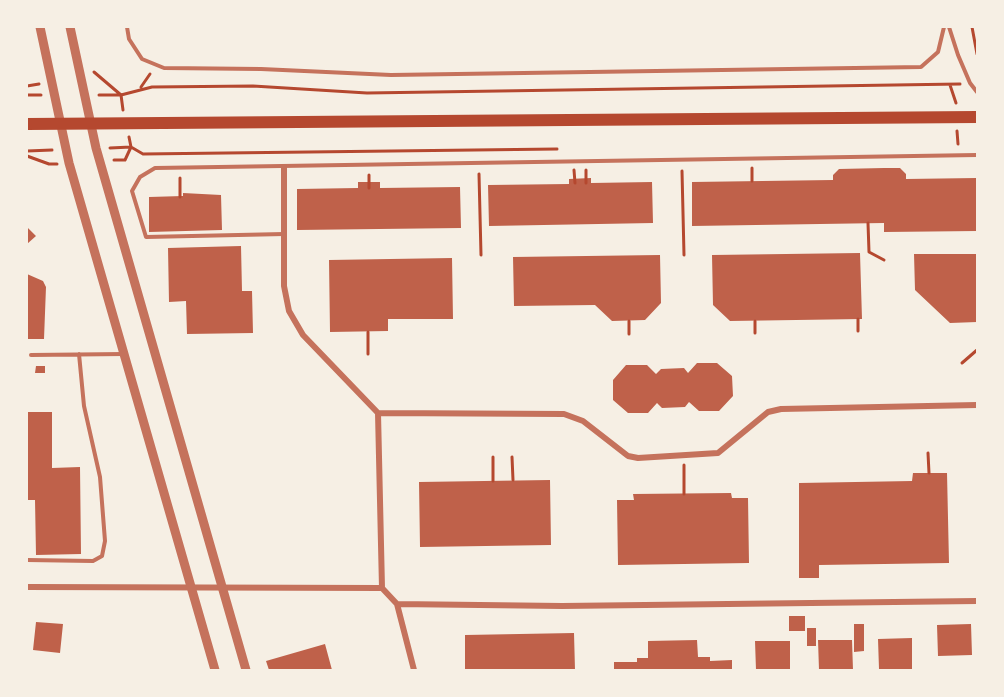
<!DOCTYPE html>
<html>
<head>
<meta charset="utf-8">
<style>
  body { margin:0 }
  #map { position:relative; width:1004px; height:697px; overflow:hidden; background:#f6efe4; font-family:Jost,sans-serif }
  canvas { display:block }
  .frame { position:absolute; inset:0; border:28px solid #f6efe4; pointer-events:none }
</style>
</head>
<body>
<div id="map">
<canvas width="1004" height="697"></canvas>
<div class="frame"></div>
</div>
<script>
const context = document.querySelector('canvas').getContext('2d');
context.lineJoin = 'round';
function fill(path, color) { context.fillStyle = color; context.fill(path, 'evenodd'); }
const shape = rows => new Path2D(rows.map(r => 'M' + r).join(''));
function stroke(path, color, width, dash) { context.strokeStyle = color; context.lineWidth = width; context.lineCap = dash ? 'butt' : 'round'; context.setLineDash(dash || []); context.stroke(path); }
fill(shape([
  [884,168,900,168,906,174,906,179,977,178,977,231,884,232,884,223,692,226,692,182,833,180,833,175,839,169],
  [591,178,591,183,652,182,653,223,489,226,488,185,569,184,569,179],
  [358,182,380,182,380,188,460,187,461,228,297,230,297,189,358,188],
  [183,193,221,195,222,230,149,232,149,197,183,196],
  [27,227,36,236,27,244],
  [241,246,242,291,252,291,253,333,187,334,186,301,169,302,168,248],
  [860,253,862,319,730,321,713,305,712,255],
  [914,254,977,254,977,322,950,323,915,290],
  [660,255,661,303,645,320,612,321,595,305,514,306,513,257],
  [452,258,453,319,388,319,388,331,330,332,329,260],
  [27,274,43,281,46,287,44,339,27,339],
  [697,363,717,363,732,376,733,396,719,411,699,411,689,402,685,407,662,408,657,403,648,413,628,413,613,400,613,380,626,365,647,365,656,374,661,369,684,368,688,373],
  [36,366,45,366,45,373,35,373],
  [27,412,52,412,52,468,80,467,81,554,36,555,35,500,27,500],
  [913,473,947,473,949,563,819,565,819,578,799,578,799,483,912,481],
  [550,480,551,545,420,547,419,482],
  [731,493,732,498,748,498,749,563,618,565,617,500,634,500,633,494],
  [789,616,805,616,805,631,789,631],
  [36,622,63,624,60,653,33,650],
  [854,624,864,624,864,651,854,652],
  [971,624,972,655,938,656,937,625],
  [807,628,816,628,816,646,807,646],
  [574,633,575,670,465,670,465,635],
  [912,638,912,669,879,669,878,639],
  [697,640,698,657,710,657,710,661,732,660,732,670,614,670,614,662,637,662,637,658,648,658,648,641],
  [818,640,852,640,853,670,819,670],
  [755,641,790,641,790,670,756,670],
  [325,644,332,670,269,670,266,661]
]), '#bf614a');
stroke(shape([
  [972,27,977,54],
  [94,72,121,95,123,110],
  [950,85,956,103],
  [27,86,39,84],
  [141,87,150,74],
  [27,95,41,95],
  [99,95,121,95,152,87,253,86,367,93,960,84],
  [957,131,958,144],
  [110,148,131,147,143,154,557,149],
  [27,151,52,150],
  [27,156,49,164,57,164],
  [114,160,125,160,131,147,129,137],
  [752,168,752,181],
  [574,170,575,183],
  [682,171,684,255],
  [479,174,481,255],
  [369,175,369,188],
  [586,183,586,170],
  [180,197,180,178],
  [868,223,869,252,884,260],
  [858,319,858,331],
  [629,321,629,334],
  [755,321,755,333],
  [368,332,368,354],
  [962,363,977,350],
  [928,453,929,473],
  [493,457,493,481],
  [512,457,513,480],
  [684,465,684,494]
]), '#b5482f', 3);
stroke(shape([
  [127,27,129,39,142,59,164,68,261,69,391,75,921,67,938,52,944,27],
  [949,27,958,55,970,83,977,92],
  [284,234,146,237,132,191,140,177,155,168,977,155],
  [31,355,124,354],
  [27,560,93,561,102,556,105,541,100,477,84,406,79,354]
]), '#c5725c', 4);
stroke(shape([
  [284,167,284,286,289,311,303,335,378,413,382,588],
  [378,413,564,414,583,421,628,456,638,458,718,453,768,412,781,409,977,405],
  [27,587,382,588,397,604,414,670],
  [397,604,562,606,977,601]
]), '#c5725c', 6);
stroke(shape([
  [40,27,69,163,215,670],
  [70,27,96,148,246,670]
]), '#c5725c', 9);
stroke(shape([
  [27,124,977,117]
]), '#b5482f', 12);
</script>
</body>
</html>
